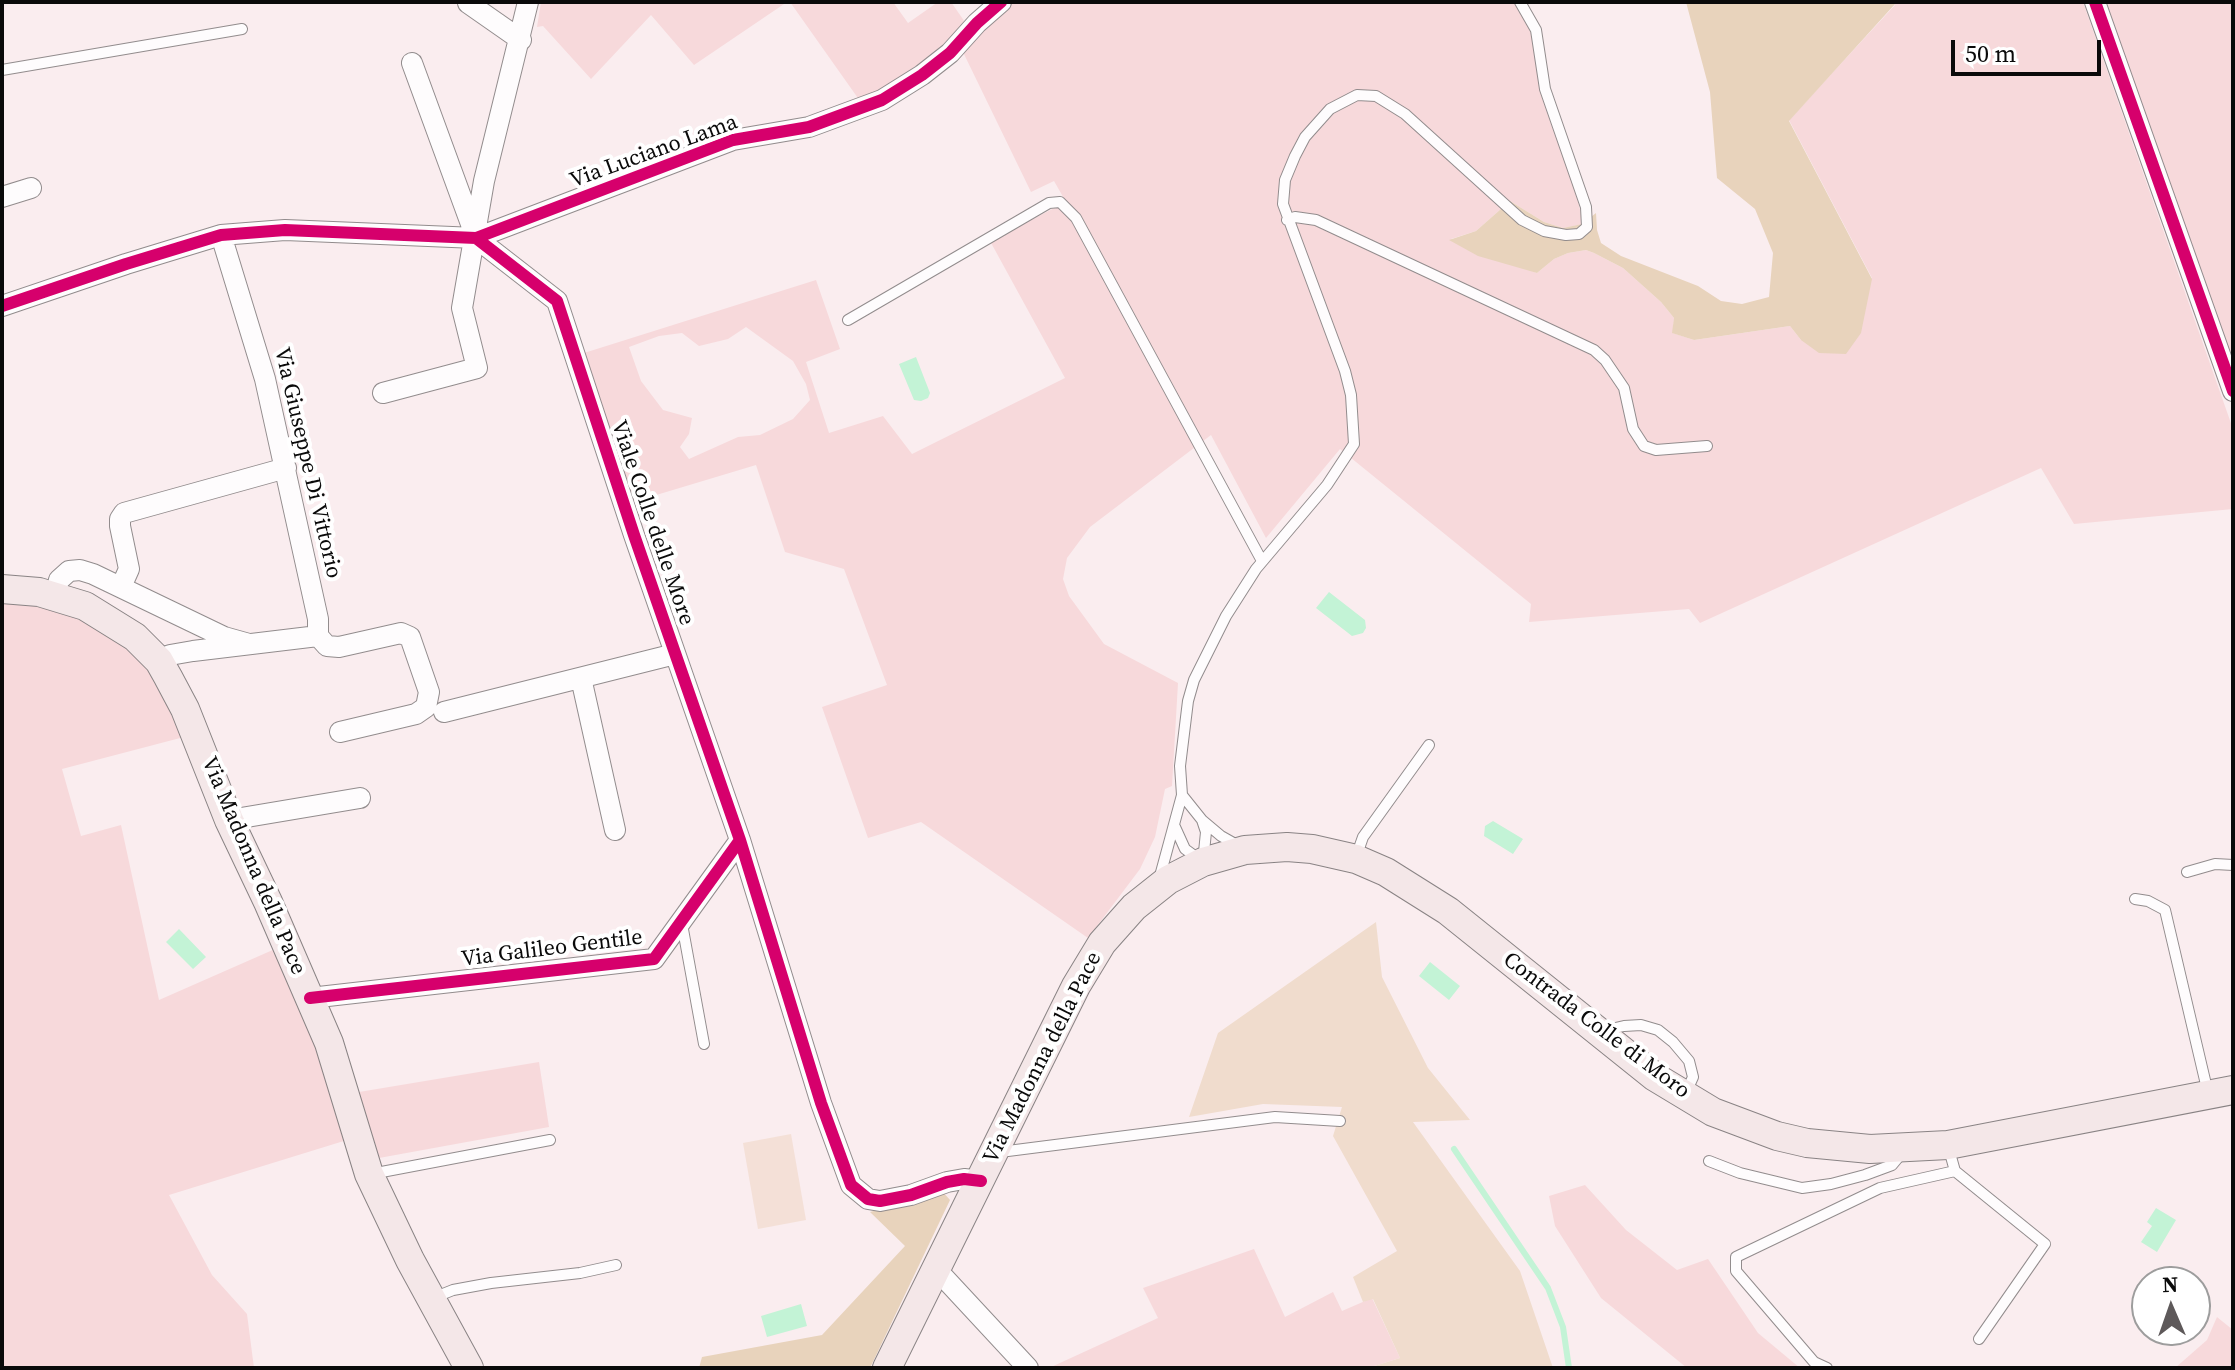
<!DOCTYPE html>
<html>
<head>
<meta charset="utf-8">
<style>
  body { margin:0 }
  #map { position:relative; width:2235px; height:1370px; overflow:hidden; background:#faedef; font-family:"Source Serif 4",serif }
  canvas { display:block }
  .frame { position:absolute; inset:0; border:4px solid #0a0a0a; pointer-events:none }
  .north { position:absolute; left:2131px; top:1266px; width:80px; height:80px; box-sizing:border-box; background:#fff; border:2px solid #9d9d9d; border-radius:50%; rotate:358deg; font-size:22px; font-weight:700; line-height:32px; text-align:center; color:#0a0a0a }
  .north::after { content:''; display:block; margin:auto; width:28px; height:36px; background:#5e595a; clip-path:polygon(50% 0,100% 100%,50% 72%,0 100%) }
  .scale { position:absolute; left:1951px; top:40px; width:150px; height:36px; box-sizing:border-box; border:4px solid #0a0a0a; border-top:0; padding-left:10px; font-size:24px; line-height:28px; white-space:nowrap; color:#0a0a0a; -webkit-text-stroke:6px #fff; paint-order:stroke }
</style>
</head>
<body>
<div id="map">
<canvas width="2235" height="1370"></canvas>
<div class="frame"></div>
<div class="north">N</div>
<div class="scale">50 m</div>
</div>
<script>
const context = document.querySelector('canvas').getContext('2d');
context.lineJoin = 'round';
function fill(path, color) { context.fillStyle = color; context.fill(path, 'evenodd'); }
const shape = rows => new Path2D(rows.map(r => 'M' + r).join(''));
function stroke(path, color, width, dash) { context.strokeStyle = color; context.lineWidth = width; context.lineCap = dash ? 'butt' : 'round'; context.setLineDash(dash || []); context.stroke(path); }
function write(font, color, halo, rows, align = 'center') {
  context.font = font + ' "Source Serif 4",serif'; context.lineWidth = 8; context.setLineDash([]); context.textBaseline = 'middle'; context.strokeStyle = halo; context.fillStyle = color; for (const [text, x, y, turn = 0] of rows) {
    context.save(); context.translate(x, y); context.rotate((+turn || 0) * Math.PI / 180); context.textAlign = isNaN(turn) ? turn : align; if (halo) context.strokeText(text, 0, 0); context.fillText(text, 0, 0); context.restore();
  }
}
fill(shape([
  [541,2,787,2,694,65,651,15,591,79,543,26,537,27],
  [790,2,893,2,908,23,938,2,951,2,967,25,931,58,887,91,860,101],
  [998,2,1515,2,1525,17,1536,46,1542,98,1578,200,1583,224,1563,228,1544,222,1510,201,1476,231,1451,239,1537,273,1554,259,1568,253,1586,250,1594,253,1623,268,1661,302,1674,318,1673,333,1694,340,1790,326,1801,340,1872,278,1789,120,1895,5,1894,2,2083,2,2233,429,2233,509,2074,524,2041,468,1700,623,1689,609,1529,622,1531,604,1340,449,1266,538,1211,435,1090,527,1067,558,1063,579,1069,596,1104,644,1178,683,1172,786,1165,789,1155,837,1140,869,1088,938,921,822,868,838,822,707,887,685,844,569,785,552,756,465,633,502,584,353,816,280,840,349,806,362,829,433,883,416,912,454,1065,378,990,241,1066,202,1054,181,1031,192,962,50],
  [746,327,793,361,806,384,810,400,793,419,760,435,738,437,689,459,680,447,689,434,692,418,663,410,641,381,629,347,659,336,682,333,699,346,728,339],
  [2103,2,2233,2,2233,366],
  [2,600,36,603,96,624,135,647,165,685,184,737,62,769,81,836,121,825,159,1000,275,949,311,1030,347,1140,169,1195,212,1275,247,1314,254,1368,2,1368],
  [539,1062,549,1127,379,1158,353,1093],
  [1585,1185,1626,1230,1677,1270,1708,1259,1758,1333,1800,1368,1687,1368,1601,1298,1555,1226,1549,1196],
  [1254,1249,1285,1317,1333,1292,1342,1311,1372,1298,1400,1358,1368,1368,1049,1368,1158,1318,1143,1288],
  [2217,1317,2233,1330,2233,1368,2175,1368,2207,1340]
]), '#f7d9db');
fill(shape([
  [1376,922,1382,977,1428,1068,1470,1120,1413,1122,1520,1271,1553,1368,1368,1368,1400,1358,1373,1299,1363,1302,1353,1277,1397,1251,1333,1136,1342,1107,1263,1104,1189,1117,1218,1033]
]), '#f0dccd');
fill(shape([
  [1686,2,1894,2,1895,4,1789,121,1872,279,1861,333,1846,354,1819,353,1801,340,1790,326,1694,340,1672,333,1674,318,1661,302,1623,268,1594,253,1586,250,1568,253,1554,259,1537,273,1478,256,1449,240,1476,231,1510,201,1544,222,1563,228,1582,224,1596,213,1597,230,1601,243,1621,256,1698,286,1721,301,1742,304,1769,297,1773,253,1755,209,1717,178,1710,92],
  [942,1191,950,1200,870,1368,699,1368,702,1357,822,1335,905,1246,870,1212]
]), '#e8d3bc');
fill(shape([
  [791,1134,806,1220,758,1229,743,1143]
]), '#f4e0d7');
fill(shape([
  [916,357,930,393,928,398,921,401,914,400,899,364],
  [1329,592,1365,620,1366,628,1363,633,1352,636,1316,608],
  [1493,821,1523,839,1513,854,1484,836,1485,826],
  [179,929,206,957,193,969,166,942],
  [1430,962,1460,986,1449,1000,1419,976],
  [2156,1208,2176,1220,2157,1252,2141,1242,2152,1226,2147,1222],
  [801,1304,807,1326,767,1337,761,1316]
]), '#c3f3d6');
stroke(shape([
  [1454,1149,1548,1288,1563,1327,1569,1368]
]), '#c3f3d6', 6);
const service = shape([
  [2,70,242,29],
  [1287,220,1295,217,1316,220,1594,350,1605,360,1624,388,1633,429,1644,446,1656,450,1707,446],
  [848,320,1049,203,1060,202,1076,218,1262,561],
  [1182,795,1202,820,1221,836,1237,845],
  [1175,827,1185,849,1203,862,1206,832,1202,820],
  [1356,857,1363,837,1429,745],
  [2187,872,2215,864,2233,865],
  [1160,876,1182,795,1180,766,1188,701,1194,680,1226,616,1256,569,1327,485,1354,444,1351,395,1345,371,1283,204,1285,180,1295,156,1305,137,1330,109,1357,95,1376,96,1405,114,1522,220,1544,231,1566,235,1579,234,1587,227,1586,207,1545,89,1536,30,1520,2],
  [2135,899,2148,901,2165,910,2208,1093],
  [682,924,704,1044],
  [1606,1036,1611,1029,1624,1026,1641,1025,1658,1030,1673,1042,1689,1061,1693,1077,1685,1095],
  [1948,1146,1955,1171,2045,1244,1979,1339],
  [1000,1152,1275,1117,1340,1121],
  [1709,1161,1740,1173,1802,1188,1831,1184,1865,1175,1892,1165,1902,1153],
  [371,1174,550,1140],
  [433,1298,453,1290,491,1283,580,1273,616,1265],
  [1827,1368,1814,1362,1736,1271,1736,1257,1880,1188,1955,1171]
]);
const minor = shape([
  [2095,2,2233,391],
  [468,3,521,40],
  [412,63,475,235],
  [2,197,31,188],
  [221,235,265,379,318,619,318,636],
  [476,238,733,140,809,127,882,100,922,75,950,53,977,23,1001,2],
  [2,306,126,264,221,235,285,230,476,238,557,301,634,535,740,840,821,1103,851,1185,868,1199,880,1201,911,1195,947,1182,964,1179,981,1181],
  [383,393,477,368,462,308,484,181,528,2],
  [121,587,129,569,120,526,120,519,124,513,286,468],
  [55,595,59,580,69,571,80,570,93,574,224,637,249,644],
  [318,636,327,646,339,647,401,633,410,637,429,692,426,707,416,714,340,732],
  [159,661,170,655,193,651,318,636],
  [581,678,615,830],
  [444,712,675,654],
  [229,820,360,798],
  [310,998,654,959,740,840],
  [937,1270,1028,1368]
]);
const secondary = shape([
  [2,589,39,592,85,606,135,637,159,661,168,677,185,709,229,820,268,902,329,1043,369,1174,410,1260,469,1368],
  [887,1368,1076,986,1102,943,1134,907,1168,880,1203,862,1245,850,1287,847,1312,849,1356,859,1386,872,1448,911,1655,1077,1713,1112,1777,1136,1807,1143,1870,1149,1948,1145,2233,1090]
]);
stroke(service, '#928c8d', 12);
stroke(minor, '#928c8d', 22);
stroke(secondary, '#898384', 30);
stroke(service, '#fefcfd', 10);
stroke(minor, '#fefcfd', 20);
stroke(secondary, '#f4e7e8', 28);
stroke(shape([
  [2095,2,2233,391],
  [476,238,733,140,809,127,882,100,922,75,950,53,977,23,1001,2],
  [2,306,126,264,221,235,285,230,476,238,557,301,634,535,740,840,821,1103,851,1185,868,1199,880,1201,911,1195,947,1182,964,1179,981,1181],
  [310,998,654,959,740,840]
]), '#d6006c', 12);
write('22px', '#0a0a0a', '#fff', [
  ["Via Luciano Lama",654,152,-20],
  ["Via Giuseppe Di Vittorio",307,463,77],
  ["Viale Colle delle More",652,523,71],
  ["Via Madonna della Pace",253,866,67],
  ["Via Galileo Gentile",552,949,-7],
  ["Contrada Colle di Moro",1596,1026,37],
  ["Via Madonna della Pace",1043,1058,-63]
]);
</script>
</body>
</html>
